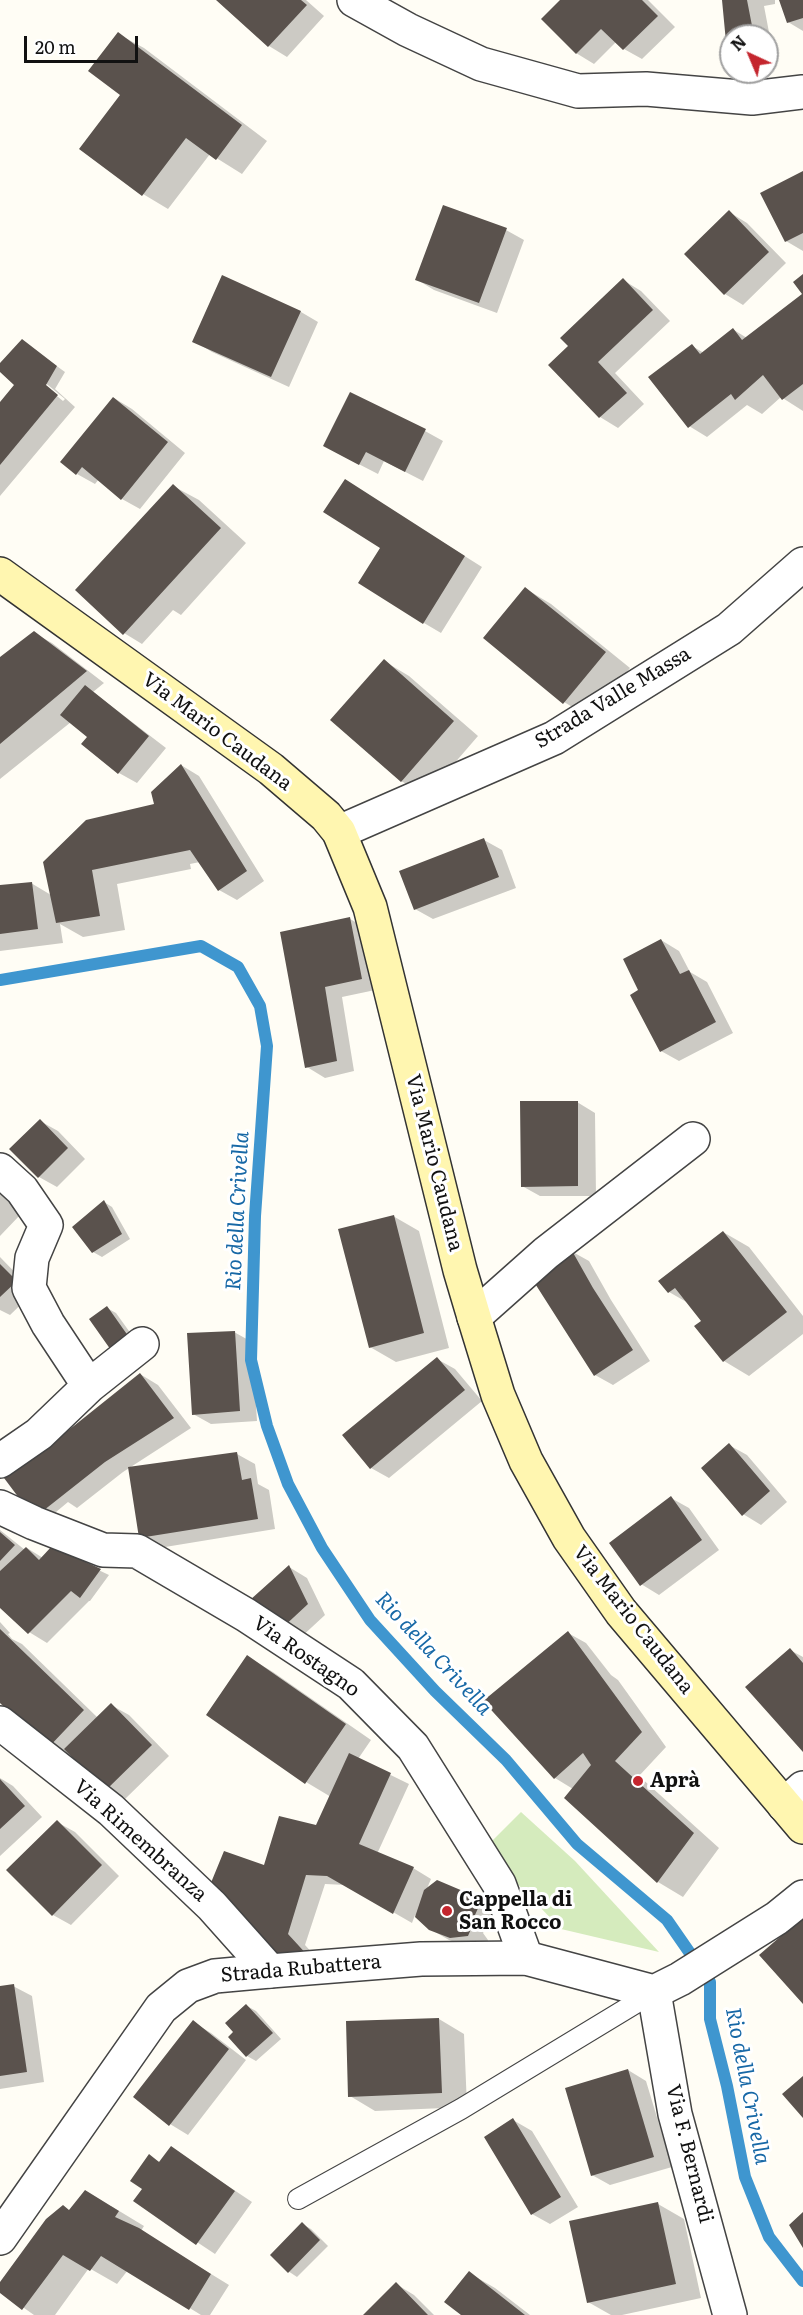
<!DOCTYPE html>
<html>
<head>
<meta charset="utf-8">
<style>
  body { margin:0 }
  #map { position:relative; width:803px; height:2315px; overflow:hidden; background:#fffdf5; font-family:Literata,serif }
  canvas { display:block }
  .north { position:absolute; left:719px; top:24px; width:60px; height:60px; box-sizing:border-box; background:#fff; border:2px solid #a0a0a0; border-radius:50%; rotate:316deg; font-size:16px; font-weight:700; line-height:24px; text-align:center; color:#111 }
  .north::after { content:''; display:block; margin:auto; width:21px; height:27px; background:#c4262e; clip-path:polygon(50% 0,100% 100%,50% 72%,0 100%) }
  .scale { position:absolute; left:24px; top:36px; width:114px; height:27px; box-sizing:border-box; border:3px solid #111; border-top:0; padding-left:8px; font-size:18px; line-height:21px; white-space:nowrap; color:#111; -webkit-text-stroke:4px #fff; paint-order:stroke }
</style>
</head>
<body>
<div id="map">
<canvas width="803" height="2315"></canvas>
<div class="north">N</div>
<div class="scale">20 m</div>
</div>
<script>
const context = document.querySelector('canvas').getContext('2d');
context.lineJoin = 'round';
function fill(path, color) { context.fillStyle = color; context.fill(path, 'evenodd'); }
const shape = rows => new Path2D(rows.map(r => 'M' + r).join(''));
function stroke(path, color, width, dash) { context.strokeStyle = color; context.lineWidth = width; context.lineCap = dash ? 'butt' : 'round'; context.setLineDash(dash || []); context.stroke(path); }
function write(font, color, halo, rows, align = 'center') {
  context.font = font + ' Literata,serif'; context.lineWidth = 6; context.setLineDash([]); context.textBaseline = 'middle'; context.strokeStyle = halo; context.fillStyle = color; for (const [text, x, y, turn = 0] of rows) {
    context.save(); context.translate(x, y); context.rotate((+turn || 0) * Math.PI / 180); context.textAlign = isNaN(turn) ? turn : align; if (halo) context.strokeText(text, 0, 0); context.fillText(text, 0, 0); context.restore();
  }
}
fill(shape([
  [521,1812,575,1861,659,1952,561,1929,484,1849]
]), '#d5ebbd');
fill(shape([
  [218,0,306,0,324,16,287,57,269,46],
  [562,0,648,0,675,27,642,59,624,49,616,42,594,64,576,53],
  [724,0,775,0,775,4,764,6,772,48,767,49,767,36,731,36,731,43,727,41],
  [780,0,803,0,803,31,788,22],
  [118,34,144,48,267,141,242,174,210,154,168,209,143,194,122,94],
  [803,173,803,251,786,241],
  [729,212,747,223,786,263,743,305,725,294],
  [506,230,524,240,497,313,434,290,416,279],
  [623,280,641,291,670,321,615,373,644,404,618,428,600,417,550,365,570,346],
  [803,295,803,411,781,397,762,414,747,405,707,437,689,426,692,346,704,353,734,330,747,338],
  [301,312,318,322,289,387,212,352,194,341],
  [22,341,65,372,55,389,75,407,0,496,0,403,16,384,0,369,0,365],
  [43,381,65,399,63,401,41,383],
  [114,398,132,409,185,453,140,509,122,499,99,479,95,484,77,474],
  [425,431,443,441,423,481,384,461,378,474,343,456],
  [173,486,199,500,246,543,181,615,173,610,142,644,124,633],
  [363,492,482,567,441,633,424,623,382,547],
  [526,589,551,604,630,668,589,717,564,702],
  [34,633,52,643,104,683,93,692,166,748,137,783,119,773,89,737,71,722,0,779,0,659],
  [384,661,409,676,478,736,427,795,401,781],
  [181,765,199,776,264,881,237,900,219,890,200,862,190,864,191,869,117,884,125,930,83,937,60,924,63,943,0,951,0,886,31,883,51,895,156,805],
  [484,840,502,850,516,888,433,919,415,909],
  [350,919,368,929,380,989,342,997,354,1071,325,1078,307,1067,281,933],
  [661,940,679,951,690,972,707,982,733,1033,679,1061,661,1051,640,990],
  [577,1102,595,1113,596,1196,540,1196,522,1186],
  [40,1121,58,1131,85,1159,57,1187,39,1177],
  [0,1190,21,1214,0,1236],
  [104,1202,112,1207,130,1239,102,1257,93,1252],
  [393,1216,419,1231,449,1348,396,1362,370,1347],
  [723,1232,749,1247,803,1316,803,1334,749,1376,724,1361,703,1321,690,1304,669,1292],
  [571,1251,589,1261,611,1300,650,1361,613,1385,595,1375],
  [0,1257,34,1292,10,1315,0,1310],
  [107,1308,116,1313,139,1345,123,1357],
  [234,1332,252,1342,257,1421,211,1424,193,1414],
  [437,1359,455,1369,482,1401,389,1478,371,1468],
  [140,1374,158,1385,191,1428,123,1472,77,1508,68,1502,44,1522,32,1460],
  [729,1445,747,1455,787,1502,761,1525,743,1514],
  [237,1454,255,1464,258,1484,269,1490,275,1529,159,1548,141,1537],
  [671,1498,689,1508,719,1550,659,1595,641,1584],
  [0,1530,25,1550,27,1548,43,1558,52,1548,109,1575,90,1601,89,1601,47,1643,29,1632,0,1606],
  [289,1567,307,1578,325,1615,299,1639,281,1629],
  [0,1622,10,1633,8,1634,12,1639,22,1644,98,1718,111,1705,129,1715,169,1756,124,1800,106,1790,70,1754,66,1758,0,1701],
  [568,1633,586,1643,611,1675,618,1680,666,1747,639,1776,719,1848,683,1897,658,1882,566,1798,573,1789,555,1778],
  [790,1650,803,1657,803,1750],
  [248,1657,273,1672,371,1740,358,1759,409,1784,377,1854,413,1868,431,1879,426,1891,469,1895,488,1906,496,1917,493,1925,487,1926,483,1933,488,1940,486,1946,470,1948,449,1940,430,1929,415,1915,412,1923,346,1885,325,1884,305,1945,326,1968,287,1960,265,1867,317,1827,331,1797,306,1782],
  [0,1778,13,1786,42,1817,0,1856],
  [57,1822,75,1832,119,1876,71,1925,53,1915],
  [13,1986,32,1996,44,2082,0,2089,0,1988],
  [247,2006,256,2011,281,2039,256,2061,247,2056,236,2032],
  [439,2019,464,2034,467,2107,375,2111,350,2096],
  [193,2022,211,2033,246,2060,188,2135,170,2124],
  [628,2070,646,2081,672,2167,610,2185,592,2175],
  [513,2120,532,2131,578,2207,550,2224,532,2214],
  [171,2148,252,2202,215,2254,135,2201,144,2189,149,2156,161,2163],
  [658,2204,684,2219,701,2298,622,2315,611,2315,588,2302],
  [111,2206,144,2226,141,2231,229,2285,210,2315,201,2315,128,2270,117,2284,89,2268,55,2315,34,2315,0,2291,0,2284,70,2211],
  [302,2224,311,2229,328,2246,297,2277,288,2271],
  [469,2273,495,2288,530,2315,463,2315],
  [396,2284,414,2295,434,2315,365,2315]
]), '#0003');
stroke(shape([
  [0,980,201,946,238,967,260,1006,267,1046,255,1216,251,1360,267,1426,288,1484,322,1548,370,1620,435,1691,506,1760,577,1844,667,1920,710,1982,710,2019,727,2086,745,2177,769,2237,803,2281]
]), '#3f96cf', 12);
fill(shape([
  [216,0,301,0,307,5,268,47],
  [560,0,642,0,658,16,623,50,601,29,576,54,541,19],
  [722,0,747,0,754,36,731,36,731,42,726,42],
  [779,0,803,0,803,18,787,23],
  [118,32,242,125,216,160,186,138,142,196,79,149,120,95,88,71],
  [803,171,803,233,785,242,760,193],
  [443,205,507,228,479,303,415,280],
  [729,210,769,252,724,295,684,254],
  [803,274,803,384,782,400,763,375,735,400,731,394,688,428,648,377,692,344,700,354,733,328,742,340,802,294,793,282],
  [222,275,301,311,271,377,192,342],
  [623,278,653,310,598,362,627,393,599,418,548,365,568,346,560,338],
  [22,339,57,366,46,385,58,395,0,465,0,402,14,385,0,372,0,363],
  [350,392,426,429,405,472,366,452,359,465,323,446],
  [113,397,168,442,121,500,82,467,76,475,60,462],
  [345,479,465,556,423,624,358,583,380,548,323,512],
  [173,484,221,528,123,635,75,590],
  [525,587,606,652,563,704,483,638],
  [34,631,87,671,0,744,0,657],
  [384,659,454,721,401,782,330,720],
  [85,685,149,736,118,774,81,744,87,737,60,715],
  [181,764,247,871,218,891,190,850,92,870,100,916,56,923,43,862,86,820,154,804,151,792],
  [484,838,499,877,414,910,399,871],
  [32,882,38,929,0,934,0,885],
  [350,917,362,979,325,987,337,1061,305,1068,280,932],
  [661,939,680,974,689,970,716,1022,660,1052,630,995,638,990,623,959],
  [520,1101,578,1101,578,1186,521,1187],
  [40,1119,68,1148,38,1178,9,1149],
  [104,1200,122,1234,92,1253,72,1227],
  [394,1215,424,1333,369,1348,338,1229],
  [723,1231,787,1312,723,1362,694,1326,701,1321,675,1288,668,1293,658,1281],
  [571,1249,593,1288,633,1350,594,1376,534,1282],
  [0,1264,17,1281,0,1297],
  [107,1306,131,1340,113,1353,89,1319],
  [235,1331,240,1411,192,1415,187,1333],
  [437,1357,465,1390,370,1469,342,1435],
  [140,1373,174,1418,105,1462,34,1518,4,1478,75,1425],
  [729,1443,770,1491,742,1516,701,1468],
  [237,1452,242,1480,251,1478,258,1519,139,1538,128,1467],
  [671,1496,702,1540,640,1586,609,1543],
  [0,1532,15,1545,0,1561],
  [52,1546,101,1569,80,1598,71,1591,28,1634,0,1608,0,1571,26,1547,39,1560],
  [289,1565,308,1604,280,1630,250,1600],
  [0,1629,84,1710,47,1749,0,1703],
  [568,1631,642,1732,615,1761,694,1833,657,1883,564,1798,591,1765,583,1753,554,1779,483,1701],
  [790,1648,803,1663,803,1752,745,1687],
  [247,1655,346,1724,305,1784,206,1715],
  [111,1703,152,1745,105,1791,64,1749],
  [349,1753,391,1773,359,1844,414,1867,393,1914,327,1876,306,1875,288,1934,310,1958,286,1961,208,1890,224,1851,264,1865,279,1816,316,1825],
  [0,1779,25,1806,0,1829],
  [57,1820,102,1865,52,1916,6,1870],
  [437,1880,470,1894,479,1906,475,1915,469,1917,466,1922,471,1929,468,1936,450,1938,429,1930,415,1917,424,1890],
  [803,1917,803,2004,759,1955],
  [14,1984,27,2072,0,2076,0,1986],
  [246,2004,273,2033,246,2057,228,2037,233,2032,225,2023],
  [439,2018,442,2093,348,2097,346,2021],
  [193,2020,229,2049,169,2126,133,2097],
  [628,2069,654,2157,591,2176,565,2088],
  [803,2076,803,2118,782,2094],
  [513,2118,561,2197,531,2215,484,2137],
  [171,2146,235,2191,196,2245,133,2201,142,2189,130,2181,149,2154,159,2162],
  [85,2190,119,2211,115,2217,139,2228,211,2274,189,2310,101,2256,90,2271,63,2255,22,2310,0,2293,0,2282,46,2219,63,2205,69,2210],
  [658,2202,676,2284,587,2303,569,2221],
  [803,2212,803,2248,789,2225],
  [302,2222,320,2240,288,2273,270,2255],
  [469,2271,525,2315,461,2315,444,2302],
  [396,2282,428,2315,363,2315]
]), '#5a524d');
const service = shape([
  [298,2199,461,2109,654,1992]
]);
const minor = shape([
  [354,0,408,30,481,64,578,91,646,89,752,98,803,92],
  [339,832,554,738,729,629,803,564],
  [0,1170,22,1190,46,1225,32,1258,29,1288,48,1324,89,1386],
  [474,1317,546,1253,693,1139],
  [0,1461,39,1434,89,1386,142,1344],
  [0,1507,34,1523,103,1550,137,1551,246,1615,351,1684,413,1747,499,1884,526,1958],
  [0,1723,111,1810,212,1906,270,1971],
  [784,1805,803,1788],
  [654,1992,675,2114,730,2315]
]);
const tertiary = shape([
  [0,2238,161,2008,188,1986,215,1976,270,1971,421,1959,526,1958,654,1992,680,1979,777,1918,803,1897]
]);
const secondary = shape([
  [0,574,271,769,326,816,339,832,370,907,460,1270,474,1317,498,1395,526,1461,569,1538,621,1612,803,1827]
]);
stroke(service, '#444', 22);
stroke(minor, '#444', 36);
stroke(tertiary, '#444', 36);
stroke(secondary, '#333', 36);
stroke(service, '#fff', 20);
stroke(minor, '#fff', 33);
stroke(tertiary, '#fff', 33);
stroke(secondary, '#fff6b0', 33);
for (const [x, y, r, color] of [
  [638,1781,6,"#c4262e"],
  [447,1911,6,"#c4262e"]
]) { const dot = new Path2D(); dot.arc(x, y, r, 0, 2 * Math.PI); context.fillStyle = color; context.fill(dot); stroke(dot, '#fff', 2); }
write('20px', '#111', '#fff', [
  ["Strada Valle Massa",613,698,-31],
  ["Via Mario Caudana",217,732,37],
  ["Via Mario Caudana",434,1163,76],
  ["Via Mario Caudana",633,1620,52],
  ["Via Rostagno",306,1657,35],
  ["Via Rimembranza",140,1841,42],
  ["Strada Rubattera",301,1969,-5],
  ["Via F. Bernardi",689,2154,76]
]);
write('bold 20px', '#111', '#fff', [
  ["Aprà",650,1781],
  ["Cappella di",459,1900],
  ["San Rocco",459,1923]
], 'left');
write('italic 21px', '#1768a6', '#fff', [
  ["Rio della Crivella",238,1211,-87],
  ["Rio della Crivella",433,1654,47],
  ["Rio della Crivella",747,2086,79]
]);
</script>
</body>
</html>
